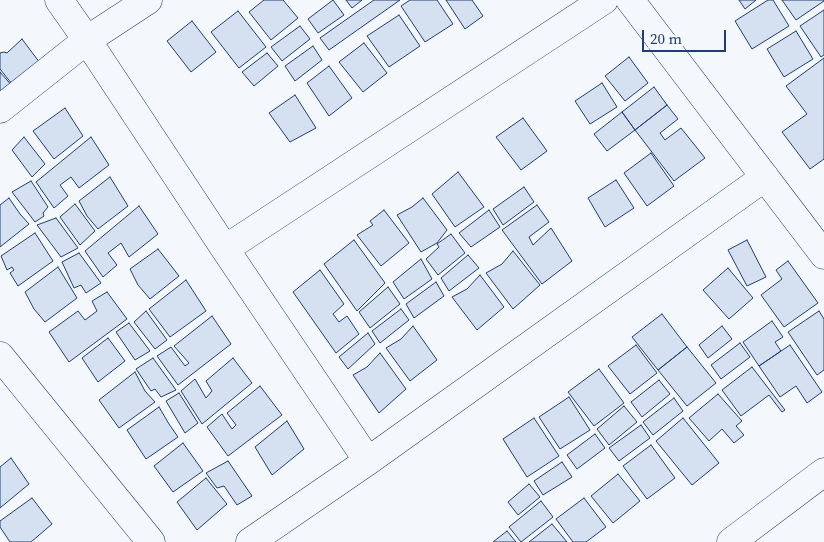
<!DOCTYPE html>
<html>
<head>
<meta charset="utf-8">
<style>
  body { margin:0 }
  #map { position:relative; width:824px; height:542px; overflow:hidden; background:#f4f7fb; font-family:"Source Serif 4",serif }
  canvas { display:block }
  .scale { position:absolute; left:642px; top:30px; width:84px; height:22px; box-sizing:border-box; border:2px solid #1d3f73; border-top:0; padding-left:6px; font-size:15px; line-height:18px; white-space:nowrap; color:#1d3f73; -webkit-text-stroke:4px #f4f7fb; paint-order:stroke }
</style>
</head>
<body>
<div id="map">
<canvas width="824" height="542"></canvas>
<div class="scale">20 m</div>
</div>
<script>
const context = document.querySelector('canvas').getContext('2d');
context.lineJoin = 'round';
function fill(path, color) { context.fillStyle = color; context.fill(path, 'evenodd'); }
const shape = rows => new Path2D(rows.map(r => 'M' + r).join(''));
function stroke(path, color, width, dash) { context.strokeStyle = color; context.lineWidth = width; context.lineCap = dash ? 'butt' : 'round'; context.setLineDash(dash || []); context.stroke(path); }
const building = shape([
  [264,0,283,0,298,18,271,40,249,12,264,0],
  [333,0,344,15,318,33,308,19,333,0],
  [346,0,362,0,352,8,346,0],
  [374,0,400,0,329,50,320,38,374,0],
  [410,0,437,0,453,24,425,42,401,6,410,0],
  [446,0,472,0,483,16,465,29,446,0],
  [739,0,756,0,745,9,739,0],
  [768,0,773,0,789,26,752,49,735,21,768,0],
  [782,0,824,0,824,1,796,20,782,0],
  [824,10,824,55,821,57,800,26,824,10],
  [238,11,266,47,239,68,211,32,238,11],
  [399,15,420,46,389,67,367,36,399,15],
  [192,21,216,52,191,72,167,41,192,21],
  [300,26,310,39,282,61,271,47,300,26],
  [796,31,813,59,784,77,767,49,796,31],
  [22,39,43,67,16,89,0,69,0,53,4,52,7,53,22,39],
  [364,43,387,73,363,92,339,62,364,43],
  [313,46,322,60,295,81,285,66,313,46],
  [267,53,278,66,254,86,242,72,267,53],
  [629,57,648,83,625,101,605,76,629,57],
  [824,58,824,159,810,169,782,132,807,114,786,86,824,58],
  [329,66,352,98,329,116,307,83,329,66],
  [0,72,13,87,0,101,0,72],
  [602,83,617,107,590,124,575,101,602,83],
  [654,87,667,105,635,130,622,112,654,87],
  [295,95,316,128,290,142,269,113,295,95],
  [667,105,678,119,660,133,665,140,681,128,705,158,674,181,635,130,667,105],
  [65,108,83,136,54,159,33,131,65,108],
  [622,112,635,130,607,151,594,134,622,112],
  [523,118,547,151,521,170,496,137,523,118],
  [24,137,45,164,32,177,12,150,24,137],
  [91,137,109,165,79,188,71,177,60,185,68,196,54,208,36,182,91,137],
  [651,153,674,186,647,206,624,173,651,153],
  [458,172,484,207,455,227,432,194,458,172],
  [110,177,128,206,98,229,87,216,79,201,110,177],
  [616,180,634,208,605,227,588,198,616,180],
  [31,181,48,207,43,213,44,216,35,222,12,192,31,181],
  [524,187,534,202,503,225,493,209,524,187],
  [9,198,20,214,29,224,0,247,0,205,9,198],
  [423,198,447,230,437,243,421,252,397,215,412,207,423,198],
  [75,204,95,231,80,245,60,217,75,204],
  [537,205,549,222,529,237,533,245,551,228,572,261,542,284,502,230,537,205],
  [139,206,158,234,129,257,121,243,108,253,117,265,103,277,85,251,139,206],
  [384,210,409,243,381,266,357,235,373,225,370,221,384,210],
  [489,210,500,227,471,247,459,233,489,210],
  [56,218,78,248,61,257,37,225,56,218],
  [35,233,53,261,18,286,10,273,14,270,12,267,7,270,1,256,35,233],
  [451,234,465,253,438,275,426,259,439,247,437,244,451,234],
  [354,240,385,283,357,311,324,264,354,240],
  [747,240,766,277,747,286,728,250,747,240],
  [158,249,179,276,150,299,138,285,130,269,158,249],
  [513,251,540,285,513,309,486,273,502,264,513,251],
  [79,253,101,283,86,293,81,285,74,288,62,262,79,253],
  [468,255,479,268,449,291,441,278,468,255],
  [421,259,432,279,404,299,393,282,421,259],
  [788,261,818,303,784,327,761,295,782,279,776,270,788,261],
  [58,267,77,298,45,322,34,309,25,292,58,267],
  [728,268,753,298,729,319,703,290,728,268],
  [320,270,344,304,333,314,339,322,347,316,359,334,336,353,293,292,320,270],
  [480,275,504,307,477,330,452,297,467,289,480,275],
  [186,280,206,311,170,337,149,309,186,280],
  [436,282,444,296,414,318,406,304,436,282],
  [388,287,400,304,370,328,359,312,388,287],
  [107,292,127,319,69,362,49,332,78,311,85,320,97,311,92,301,107,292],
  [401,309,409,320,380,343,372,331,401,309],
  [146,311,167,340,155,349,134,322,146,311],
  [819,311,824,319,824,370,817,375,788,332,819,311],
  [662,314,687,347,658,370,632,337,662,314],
  [212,316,231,344,178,385,157,356,171,347,185,366,189,363,174,346,212,316],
  [772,321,783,337,775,342,781,351,759,366,743,342,772,321],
  [129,323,150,351,135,360,116,332,129,323],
  [413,326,437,360,410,381,386,348,401,339,413,326],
  [722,326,732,339,708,358,699,345,722,326],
  [368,333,375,344,348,369,339,357,368,333],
  [108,338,125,361,98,382,82,358,108,338],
  [740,343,750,357,721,379,711,365,740,343],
  [636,345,657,373,630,394,608,366,636,345],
  [790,345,822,392,807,403,796,386,780,397,759,366,790,345],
  [687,347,716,383,687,406,658,370,687,347],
  [380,353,406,389,379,413,353,375,367,367,380,353],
  [153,358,176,390,161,397,155,389,151,391,136,369,153,358],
  [233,358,252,383,202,424,181,391,195,379,206,398,212,391,206,381,233,358],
  [752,367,785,410,782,412,769,395,741,416,722,390,752,367],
  [599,369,624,403,594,426,568,392,599,369],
  [135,372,145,391,155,402,119,428,99,400,135,372],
  [659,380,670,394,642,417,631,402,659,380],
  [260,386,282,415,228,456,207,427,222,414,232,429,236,425,227,413,260,386],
  [179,393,198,423,185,433,166,401,179,393],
  [718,394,742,421,736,426,744,435,734,443,722,429,709,441,689,418,718,394],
  [569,397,590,430,560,449,539,417,569,397],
  [674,398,683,411,653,435,643,422,674,398],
  [624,406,637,422,609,445,597,429,624,406],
  [159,407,169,424,178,437,146,459,127,430,159,407],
  [534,418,559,456,527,477,503,439,534,418],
  [683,418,719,463,692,485,656,441,683,418],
  [287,421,304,449,272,475,255,447,287,421],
  [641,425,650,438,619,461,609,448,641,425],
  [595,434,605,448,577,469,567,455,595,434],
  [183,443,203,471,173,492,154,466,183,443],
  [651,445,675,478,647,499,623,466,651,445],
  [11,458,29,484,0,508,0,467,11,458],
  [228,461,252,496,237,505,224,486,217,488,206,473,228,461],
  [562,462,572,477,543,495,534,481,562,462],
  [618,474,640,501,613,523,591,496,618,474],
  [206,478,227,504,197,530,177,502,206,478],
  [529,484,540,497,518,515,508,502,529,484],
  [32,498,52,524,31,542,10,542,0,527,0,521,32,498],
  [584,498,606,527,586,542,573,542,556,519,584,498],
  [541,501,553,517,521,542,509,527,541,501],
  [552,524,567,542,529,542,552,524],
  [507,531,516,542,493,542,507,531]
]);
fill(building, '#d5e0f0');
stroke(building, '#1d3f73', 1);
const minor = shape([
  [59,0,87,40,225,249,368,461],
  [630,0,824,255],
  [0,109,87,40,148,0],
  [225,249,604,0],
  [0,356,151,542],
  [250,542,368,461,765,177],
  [731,542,824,472]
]);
stroke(minor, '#1d3f73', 29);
stroke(minor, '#f4f7fb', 28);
</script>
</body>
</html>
